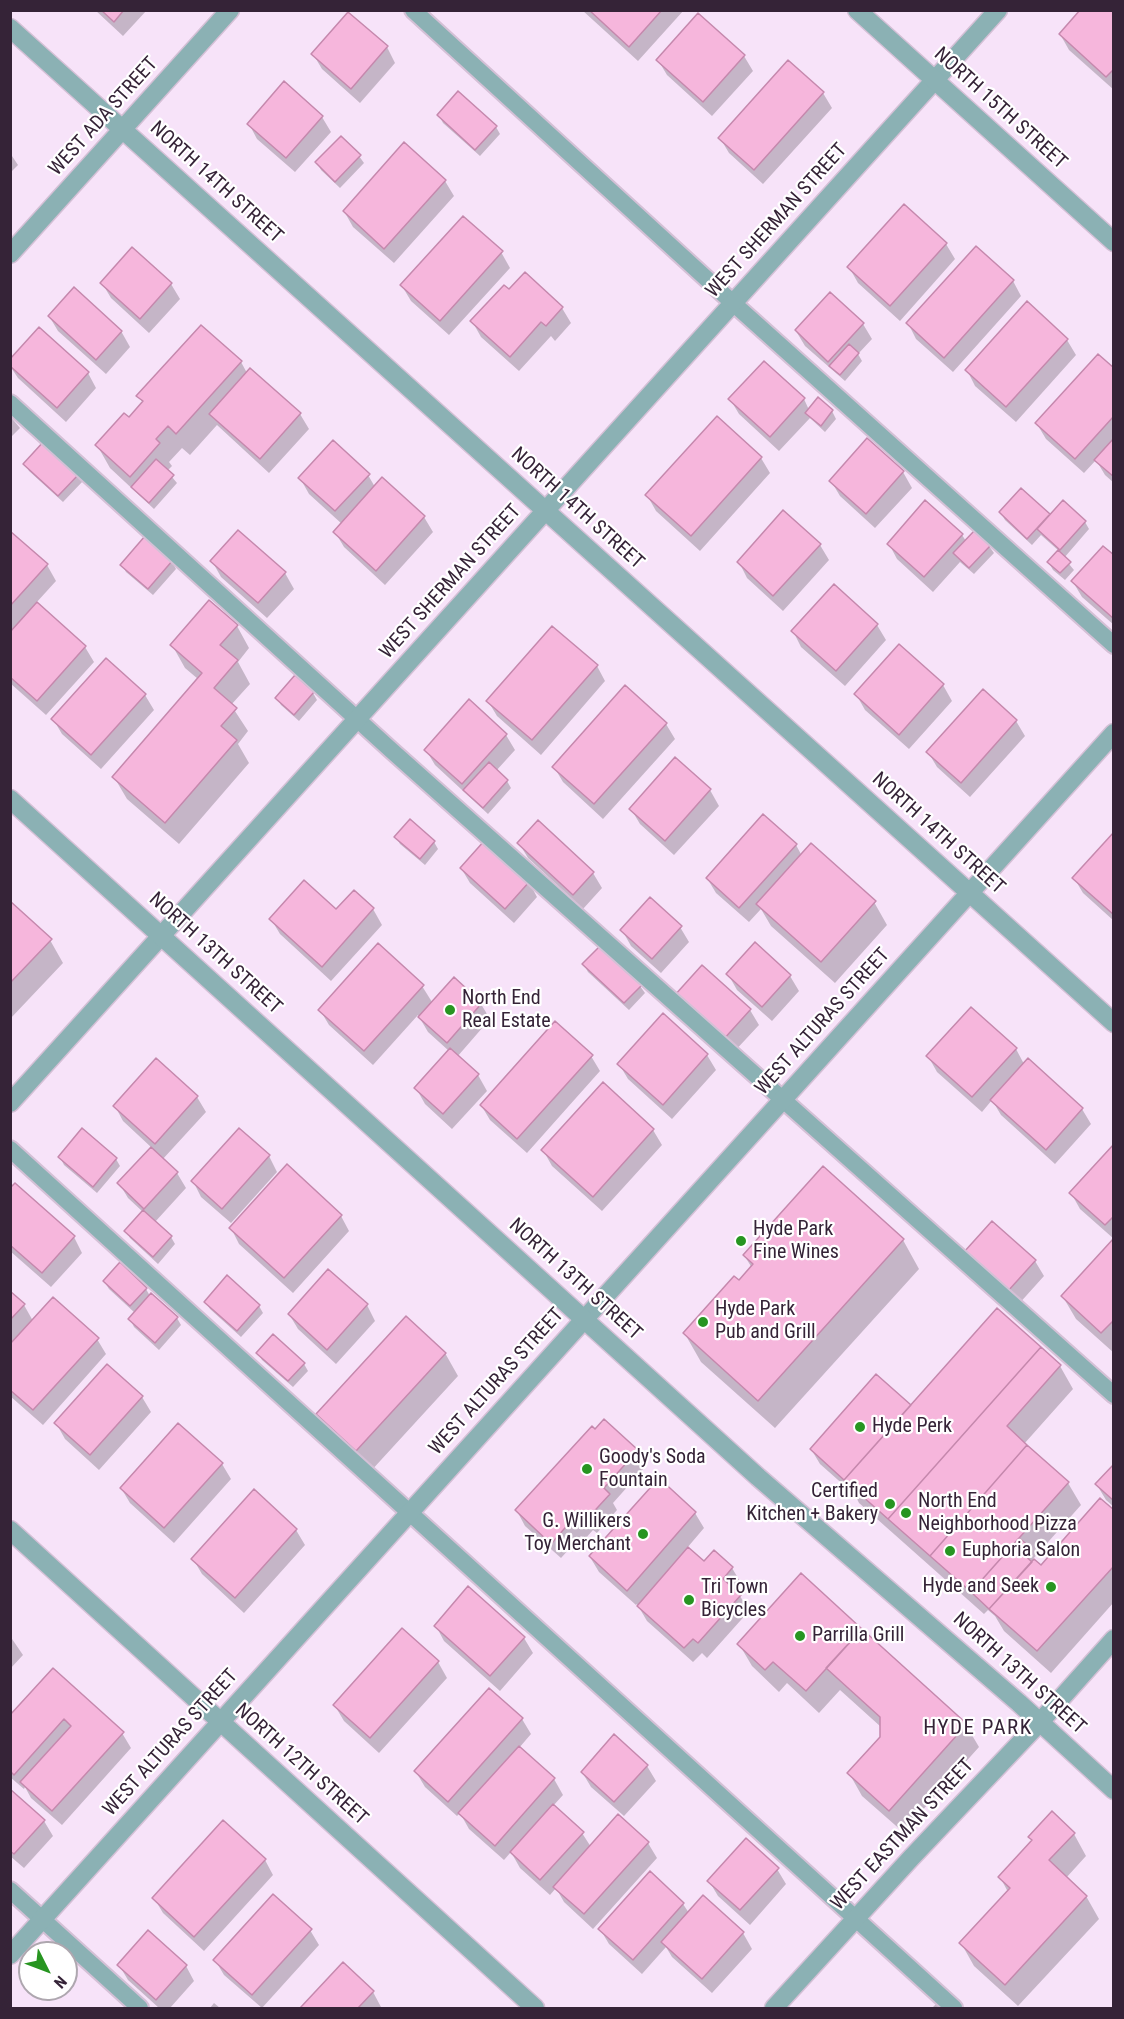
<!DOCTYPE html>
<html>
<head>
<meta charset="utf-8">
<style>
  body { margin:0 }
  #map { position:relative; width:1124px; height:2019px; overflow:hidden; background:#f7e3f9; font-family:"Roboto Condensed",sans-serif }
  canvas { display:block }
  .frame { position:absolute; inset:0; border:12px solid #352337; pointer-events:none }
  .north { position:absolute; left:18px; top:1941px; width:60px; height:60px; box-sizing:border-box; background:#fff; border:2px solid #aea7af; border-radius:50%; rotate:132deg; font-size:16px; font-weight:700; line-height:24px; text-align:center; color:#352337 }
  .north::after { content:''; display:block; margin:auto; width:21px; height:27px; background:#279521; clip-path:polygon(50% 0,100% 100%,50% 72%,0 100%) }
</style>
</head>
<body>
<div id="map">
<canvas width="1124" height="2019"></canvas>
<div class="frame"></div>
<div class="north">N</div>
</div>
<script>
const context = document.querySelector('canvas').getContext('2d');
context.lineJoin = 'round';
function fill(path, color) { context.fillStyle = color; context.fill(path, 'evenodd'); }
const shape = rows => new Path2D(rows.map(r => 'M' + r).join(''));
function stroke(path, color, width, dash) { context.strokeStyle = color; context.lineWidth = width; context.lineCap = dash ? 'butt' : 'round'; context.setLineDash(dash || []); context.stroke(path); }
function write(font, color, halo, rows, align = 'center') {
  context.font = font + ' "Roboto Condensed",sans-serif'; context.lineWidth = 4.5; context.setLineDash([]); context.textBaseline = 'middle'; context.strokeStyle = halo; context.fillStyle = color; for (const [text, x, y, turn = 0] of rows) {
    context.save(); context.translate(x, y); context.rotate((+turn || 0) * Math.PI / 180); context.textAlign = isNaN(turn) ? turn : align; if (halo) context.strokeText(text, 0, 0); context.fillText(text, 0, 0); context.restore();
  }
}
fill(shape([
  [95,10,147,10,123,36],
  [582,10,684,10,638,61],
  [1114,10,1114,90,1069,50,1060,34],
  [387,47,395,63,360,103,322,69,313,54],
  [744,56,753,71,712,116,667,75,658,60],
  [284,83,322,117,331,132,295,172,257,139,249,124],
  [823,93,832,108,763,184,729,153,720,138],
  [439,115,496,127,500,134,480,156,443,123],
  [404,145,445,181,454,196,394,263,353,227,344,211],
  [10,153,18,165,10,173],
  [359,156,364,163,340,188,321,170,317,162],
  [904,206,946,244,955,259,900,321,858,283,849,267],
  [501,252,510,268,449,335,411,301,402,286],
  [525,274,562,308,571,323,555,341,551,336,519,371,481,337,472,321,509,291],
  [1013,281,1021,296,953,372,916,339,908,323],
  [102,283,171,284,180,299,149,333,111,298],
  [49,316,121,331,130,347,106,374,58,331],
  [863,324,872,339,858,354,862,361,845,381,805,346,796,331],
  [201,327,241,362,247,373,300,414,309,429,269,473,217,425,190,455,182,448,169,462,172,466,167,471,177,483,154,509,110,468,97,445,129,419,143,403,138,396],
  [1067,340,1076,355,1016,422,975,386,967,370],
  [10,366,88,373,96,388,66,422,18,378],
  [1114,370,1114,483,1105,475,1096,460,1084,473,1046,439,1037,424],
  [730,399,804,399,809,410,818,399,832,411,836,419,825,432,810,418,779,451,739,414],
  [10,416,20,428,10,438],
  [717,418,761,458,770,473,700,551,656,511,647,495],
  [868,441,903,472,912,488,875,528,840,496,831,481],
  [25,464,79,474,83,481,63,502,29,471],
  [368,475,375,487,424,517,433,532,385,585,344,547,335,532,342,524,309,494,300,478],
  [1022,490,1050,517,1085,522,1089,529,1064,558,1074,570,1065,580,1053,570,1049,563,1059,551,1041,535,1032,545,1005,520,1001,513],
  [238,532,285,573,294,589,267,618,221,577,212,561],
  [10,533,47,565,56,581,36,603,85,647,94,662,46,715,10,683],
  [962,535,966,541,989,546,994,553,974,574,960,562,933,592,897,559,889,544],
  [820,545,829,560,783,611,747,578,739,562],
  [1114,557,1114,625,1082,597,1073,582],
  [172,561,176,569,153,595,126,572,122,565],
  [834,586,877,625,886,640,845,686,801,647,793,631],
  [237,626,249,648,238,662,250,684,231,705,248,731,238,744,249,763,179,844,127,799,114,777,198,679,185,668,172,645],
  [900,646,943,685,952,701,909,749,865,710,856,694],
  [597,666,605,681,541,755,497,716,488,701],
  [295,677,313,693,317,700,299,721,281,705,277,698],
  [145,695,154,710,101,769,62,734,53,719],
  [1016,721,1025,736,970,797,937,767,928,752],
  [666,724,675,739,603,819,563,782,554,767],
  [506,735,515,750,496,771,507,781,511,788,488,814,435,765,426,750],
  [675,759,710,790,719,806,674,855,640,824,631,809],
  [1114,834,1114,921,1083,893,1074,878],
  [396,837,434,842,438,849,425,865,400,844],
  [519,843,593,873,602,888,583,909,528,858],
  [796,845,802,856,874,902,887,925,835,983,771,926,761,909,749,922,716,893,707,878],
  [461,868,529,882,537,897,514,923,470,883],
  [354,892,373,909,382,925,331,981,280,934,271,919,336,911],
  [10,903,50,940,63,963,10,1019],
  [680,927,689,942,661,973,631,946,622,930],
  [584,965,640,986,645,993,629,1010,588,972],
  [728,974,790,976,799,991,772,1021,737,990],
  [422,986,432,1002,481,1004,490,1019,457,1057,478,1075,487,1091,452,1129,425,1104,416,1088,449,1051,428,1032,418,1015,373,1065,329,1025,320,1010],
  [750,1010,759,1025,732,1054,685,1011],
  [663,1015,707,1055,716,1070,672,1119,628,1079,619,1064],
  [1016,1049,1024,1064,1082,1109,1091,1124,1055,1164,1001,1115,992,1100,982,1112,937,1072,928,1056],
  [591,1056,600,1071,527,1153,490,1120,481,1105],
  [197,1097,206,1112,162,1160,177,1173,186,1188,155,1222,171,1237,175,1244,158,1264,130,1238,126,1231,143,1212,128,1198,119,1183,152,1148,123,1121,115,1106],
  [653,1130,662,1145,602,1211,552,1166,543,1150],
  [1114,1146,1114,1239,1080,1209,1071,1193],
  [269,1156,277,1172,231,1223,201,1197,193,1181],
  [60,1157,116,1159,120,1166,97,1193,64,1165],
  [10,1190,74,1237,82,1253,51,1287,10,1251],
  [341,1216,349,1231,293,1293,239,1244,231,1228],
  [903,1240,919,1269,775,1428,701,1362,685,1334,752,1268,744,1255],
  [1114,1241,1114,1353,1076,1319,1063,1297],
  [1035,1261,1044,1276,1017,1306,975,1267],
  [104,1281,146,1289,150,1296,151,1295,177,1318,181,1325,159,1350,134,1327,130,1319,135,1313,109,1289],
  [10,1293,24,1305,33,1321,97,1339,106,1354,43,1425,10,1396],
  [205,1302,259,1306,263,1313,241,1337,210,1309],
  [367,1305,375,1321,336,1364,298,1329,289,1314],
  [258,1353,304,1364,308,1371,293,1387,262,1360],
  [445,1353,458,1376,370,1472,331,1437,318,1414],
  [1060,1366,1073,1389,1024,1444,1068,1483,1081,1505,1033,1559,1041,1567,1114,1512,1114,1602,1051,1673,1004,1631,995,1616,988,1610,984,1614,859,1503,855,1495,820,1464,811,1449,911,1407],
  [142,1397,151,1412,99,1470,65,1439,56,1423],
  [637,1451,646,1466,613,1503,617,1510,597,1533,593,1530,585,1539,581,1536,561,1558,525,1526,517,1511],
  [222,1464,231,1479,174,1543,130,1503,121,1488],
  [1114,1466,1114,1507,1106,1500,1097,1485],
  [659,1480,695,1513,704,1528,687,1548,704,1563,714,1552,732,1568,741,1583,735,1591,740,1596,749,1611,707,1658,702,1653,693,1662,647,1621,637,1604,636,1605,599,1572,590,1557],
  [254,1492,296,1530,305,1545,244,1613,202,1574,193,1559],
  [801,1575,966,1725,979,1747,903,1832,862,1796,849,1773,882,1737,881,1727,840,1690,819,1713,787,1683,779,1692,752,1666,739,1644],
  [468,1588,524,1638,533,1653,500,1691,444,1641,436,1626],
  [402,1631,438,1662,447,1678,379,1753,344,1721,335,1706],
  [10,1636,23,1655,10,1669],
  [53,1670,122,1733,131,1748,62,1825,31,1798,25,1787,24,1789,10,1777,10,1717],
  [490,1690,522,1719,531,1734,519,1748,554,1779,563,1795,553,1806,582,1833,591,1847,648,1843,657,1858,593,1929,564,1902,556,1888,550,1895,520,1868,511,1852,504,1860,469,1829,460,1813,457,1816,425,1787,416,1772],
  [647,1766,656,1781,624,1816,591,1787,582,1772],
  [10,1791,44,1821,53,1836,24,1868,10,1856],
  [1074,1834,1086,1856,1066,1878,1086,1896,1099,1919,1018,2006,974,1966,961,1943,1008,1892,1000,1877],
  [265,1860,273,1875,204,1951,163,1913,154,1898],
  [777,1869,786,1884,750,1925,718,1896,709,1881],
  [703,1898,743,1933,752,1949,712,1993,672,1957,666,1947,642,1974,609,1944,600,1929,683,1904,689,1913],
  [310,1930,319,1945,262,2008,224,1975,215,1960],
  [343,1964,373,1992,381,2007,380,2008,302,2008],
  [119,1965,186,1966,194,1981,170,2008,159,2008,128,1980],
  [938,2002,945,2008,932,2008],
  [214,2003,220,2008,210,2008]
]), '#0003');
const building = shape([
  [101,10,124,10,114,22,101,10],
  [589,10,662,10,629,47,589,10],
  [1080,10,1114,10,1114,69,1106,77,1059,34,1080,10],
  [348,12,388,46,351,89,311,54,348,12],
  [698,13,745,55,703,102,656,60,698,13],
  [788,60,824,92,754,170,718,138,788,60],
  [284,81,323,116,286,158,247,124,284,81],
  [458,91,497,126,475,150,437,115,458,91],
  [341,136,361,155,335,182,315,162,341,136],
  [404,142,446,180,384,249,343,211,404,142],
  [904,204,947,243,890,306,847,267,904,204],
  [463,216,503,251,440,321,400,285,463,216],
  [976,246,1014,280,944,358,906,323,976,246],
  [132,247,172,283,140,319,100,283,132,247],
  [525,272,563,307,546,326,541,322,510,357,470,321,504,285,509,289,525,272],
  [74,287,122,331,96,360,48,316,74,287],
  [830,292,864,323,828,362,795,330,830,292],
  [1027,301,1068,339,1006,407,965,370,1027,301],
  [201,325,242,361,176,434,168,426,156,439,160,443,130,477,95,445,124,413,129,417,143,401,136,396,201,325],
  [39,327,89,372,57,408,10,366,10,359,39,327],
  [849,344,859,353,840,375,829,366,849,344],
  [1098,354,1114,368,1114,416,1075,459,1035,423,1098,354],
  [764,361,805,398,770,437,728,399,764,361],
  [250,368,301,413,260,459,209,414,250,368],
  [818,397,833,410,821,426,805,413,818,397],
  [717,416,762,457,691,536,645,495,717,416],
  [867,438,904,471,866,514,829,481,867,438],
  [1114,438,1114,477,1094,460,1114,438],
  [45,440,80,473,58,496,23,464,45,440],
  [333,440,370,474,335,511,298,478,333,440],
  [156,459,174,475,149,503,131,487,156,459],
  [382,477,425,516,376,571,333,532,382,477],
  [1021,488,1050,514,1027,539,999,512,1021,488],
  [925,500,963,534,924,577,887,544,925,500],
  [1063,500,1086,521,1060,550,1037,529,1063,500],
  [783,510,821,544,773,596,737,562,783,510],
  [238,530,286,572,258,603,210,561,238,530],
  [975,530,991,545,969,568,953,553,975,530],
  [10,531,48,564,10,606,10,531],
  [145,536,173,560,148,589,120,565,145,536],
  [1103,546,1114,555,1114,619,1071,581,1103,546],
  [1058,550,1071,562,1060,573,1047,562,1058,550],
  [834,584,878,624,836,671,791,631,834,584],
  [209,600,238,625,220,645,238,660,214,688,237,708,221,726,237,740,165,823,112,777,202,673,170,645,209,600],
  [37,602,86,646,37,701,10,677,10,632,37,602],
  [552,626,598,665,532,740,486,701,552,626],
  [899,644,944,684,899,735,854,694,899,644],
  [106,658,146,694,91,755,51,719,106,658],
  [295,675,314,692,294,715,275,698,295,675],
  [625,685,667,723,594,804,552,767,625,685],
  [983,689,1017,720,961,783,926,752,983,689],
  [469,699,507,734,462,784,424,750,469,699],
  [675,757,711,789,665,841,629,809,675,757],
  [489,762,508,780,483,808,463,790,489,762],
  [763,814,797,844,739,908,706,878,763,814],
  [410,819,435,841,420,859,394,837,410,819],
  [538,820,594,872,573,895,517,843,538,820],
  [1114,832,1114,915,1072,878,1114,832],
  [485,840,530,881,505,909,460,868,485,840],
  [811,843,876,901,821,962,756,904,811,843],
  [304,880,336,909,354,890,374,908,322,967,269,919,304,880],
  [650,897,682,926,652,959,620,930,650,897],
  [10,901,52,939,10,983,10,901],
  [755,942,791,975,762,1007,726,974,755,942],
  [378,943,424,985,364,1051,318,1010,378,943],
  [600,946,642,985,624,1003,582,964,600,946],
  [702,965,751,1009,723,1040,674,996,702,965],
  [454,977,482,1003,447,1043,418,1017,454,977],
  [971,1007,1017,1048,972,1097,926,1056,971,1007],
  [663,1013,708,1054,663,1105,617,1064,663,1013],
  [555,1021,593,1055,517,1139,480,1105,555,1021],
  [450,1048,479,1074,443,1114,414,1088,450,1048],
  [156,1058,198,1096,155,1144,113,1106,156,1058],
  [1028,1058,1083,1108,1046,1150,990,1100,1028,1058],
  [603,1082,654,1129,593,1197,541,1150,603,1082],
  [82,1128,117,1158,93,1187,58,1157,82,1128],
  [239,1128,270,1155,222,1209,191,1181,239,1128],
  [1114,1144,1114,1216,1105,1225,1069,1193,1114,1144],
  [151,1147,178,1172,144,1209,117,1183,151,1147],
  [287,1164,342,1215,284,1278,229,1228,287,1164],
  [823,1166,904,1239,758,1401,683,1333,734,1276,739,1280,753,1264,743,1255,823,1166],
  [15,1183,75,1236,42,1273,10,1245,10,1188,15,1183],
  [143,1210,172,1236,153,1257,124,1231,143,1210],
  [992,1221,1036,1260,1008,1291,964,1252,992,1221],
  [1114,1238,1114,1320,1101,1333,1061,1296,1114,1238],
  [120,1262,147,1288,130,1306,103,1281,120,1262],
  [328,1269,368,1304,327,1350,288,1314,328,1269],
  [227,1275,260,1305,237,1331,204,1302,227,1275],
  [10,1291,25,1304,10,1320,10,1291],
  [151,1293,178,1317,155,1343,128,1319,151,1293],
  [53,1297,99,1338,33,1410,10,1390,10,1344,53,1297],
  [997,1308,1041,1347,888,1519,844,1480,997,1308],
  [406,1316,446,1353,356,1451,316,1414,406,1316],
  [273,1334,305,1363,288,1381,256,1353,273,1334],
  [1041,1347,1061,1365,1007,1426,1027,1445,930,1556,888,1519,1041,1347],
  [107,1364,143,1396,90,1455,54,1423,107,1364],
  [876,1374,911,1405,844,1480,810,1449,876,1374],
  [604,1419,638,1450,604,1488,610,1494,587,1519,583,1516,575,1525,571,1521,551,1544,515,1510,592,1426,595,1429,604,1419],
  [178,1423,223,1463,164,1528,120,1488,178,1423],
  [1027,1445,1069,1482,971,1592,930,1556,1027,1445],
  [1114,1464,1114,1501,1095,1484,1114,1464],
  [659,1478,696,1512,627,1591,589,1556,659,1478],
  [254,1489,297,1529,235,1598,191,1559,254,1489],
  [1100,1498,1114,1510,1114,1566,1037,1651,989,1609,1034,1559,1041,1565,1100,1498],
  [1019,1538,1029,1546,1022,1553,1032,1562,989,1609,971,1592,1019,1538],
  [688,1547,704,1561,714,1550,733,1567,723,1579,741,1595,698,1643,693,1639,684,1648,637,1606,688,1547],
  [801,1573,862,1629,806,1691,773,1662,765,1670,737,1644,801,1573],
  [468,1586,525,1637,490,1676,434,1626,468,1586],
  [402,1628,439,1661,370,1738,333,1705,402,1628],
  [862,1629,967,1724,889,1811,847,1773,880,1737,880,1717,826,1668,862,1629],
  [53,1668,124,1732,52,1811,20,1782,71,1726,64,1719,14,1775,10,1771,10,1715,53,1668],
  [489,1688,523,1718,448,1802,414,1771,489,1688],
  [614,1734,648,1765,614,1802,581,1772,614,1734],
  [519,1746,555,1778,495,1846,458,1813,519,1746],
  [10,1789,45,1820,14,1854,10,1851,10,1789],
  [553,1804,584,1832,540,1880,510,1852,553,1804],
  [1052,1811,1075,1833,1049,1860,1087,1896,1005,1985,959,1943,1010,1888,998,1877,1032,1840,1028,1837,1052,1811],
  [618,1814,649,1842,584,1914,553,1887,618,1814],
  [223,1820,266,1859,194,1937,152,1898,223,1820],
  [746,1838,779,1868,740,1910,707,1881,746,1838],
  [650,1871,684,1903,633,1960,598,1929,650,1871],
  [273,1894,312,1929,252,1995,213,1960,273,1894],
  [703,1895,744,1932,702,1979,661,1942,703,1895],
  [148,1930,187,1965,156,2000,117,1965,148,1930],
  [343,1962,374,1991,358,2008,300,2008,343,1962]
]);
fill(building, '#f6b6dc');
stroke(building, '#c588ad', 1.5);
const service = shape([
  [413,10,733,303,1114,645],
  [10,403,391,750,1114,1395],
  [10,1149,954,2008],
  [10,1890,140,2008]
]);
const minor = shape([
  [10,28,1114,1023],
  [10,254,230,10],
  [10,1103,998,10],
  [10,1530,535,2008],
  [10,1955,1114,733],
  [774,2008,911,1858,1040,1722,1114,1639]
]);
const tertiary = shape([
  [857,10,1114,242],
  [10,799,758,1477,1019,1703,1114,1790]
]);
stroke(service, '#d4c0d6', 20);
stroke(minor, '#d4c0d6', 21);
stroke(tertiary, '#d4c0d6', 21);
stroke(service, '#8bb1b4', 16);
stroke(minor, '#8bb1b4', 18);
stroke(tertiary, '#8bb1b4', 18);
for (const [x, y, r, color] of [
  [450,1010,6,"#279521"],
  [741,1241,6,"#279521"],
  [703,1322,6,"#279521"],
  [860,1427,6,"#279521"],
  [587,1469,6,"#279521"],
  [890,1504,6,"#279521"],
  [906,1513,6,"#279521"],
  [643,1534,6,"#279521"],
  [950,1551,6,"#279521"],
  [1051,1587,6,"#279521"],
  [689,1600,6,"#279521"],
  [800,1636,6,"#279521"]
]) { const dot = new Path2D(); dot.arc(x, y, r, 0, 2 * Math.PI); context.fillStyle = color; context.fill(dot); stroke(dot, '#fff', 2); }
write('20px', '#352337', '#fff', [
  ["NORTH 15TH STREET",1000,109,42],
  ["WEST ADA STREET",104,117,-48],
  ["NORTH 14TH STREET",216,183,42],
  ["WEST SHERMAN STREET",777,221,-48],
  ["NORTH 14TH STREET",577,509,42],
  ["WEST SHERMAN STREET",451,582,-48],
  ["NORTH 14TH STREET",938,834,42],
  ["NORTH 13TH STREET",215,954,42],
  ["WEST ALTURAS STREET",823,1022,-48],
  ["NORTH 13TH STREET",575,1280,42],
  ["WEST ALTURAS STREET",497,1382,-48],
  ["NORTH 13TH STREET",1019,1674,42],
  ["WEST ALTURAS STREET",171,1743,-48],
  ["NORTH 12TH STREET",301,1765,42],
  ["WEST EASTMAN STREET",903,1835,-47]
]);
write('20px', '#352337', '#fff', [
  ["North End",462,999],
  ["Real Estate",462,1022],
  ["Hyde Park",753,1230],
  ["Fine Wines",753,1253],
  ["Hyde Park",715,1310],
  ["Pub and Grill",715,1333],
  ["Hyde Perk",872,1427],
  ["Goody's Soda",599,1458],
  ["Fountain",599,1481],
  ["Certified",878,1492,"right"],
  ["Kitchen + Bakery",878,1515,"right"],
  ["North End",918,1502],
  ["Neighborhood Pizza",918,1525],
  ["G. Willikers",631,1522,"right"],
  ["Toy Merchant",631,1545,"right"],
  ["Euphoria Salon",962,1551],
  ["Hyde and Seek",1039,1587,"right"],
  ["Tri Town",701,1588],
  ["Bicycles",701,1611],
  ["Parrilla Grill",812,1636]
], 'left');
context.letterSpacing = '1.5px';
write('21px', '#352337', '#fff', [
  ["HYDE PARK",978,1729]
]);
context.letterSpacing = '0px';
</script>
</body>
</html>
